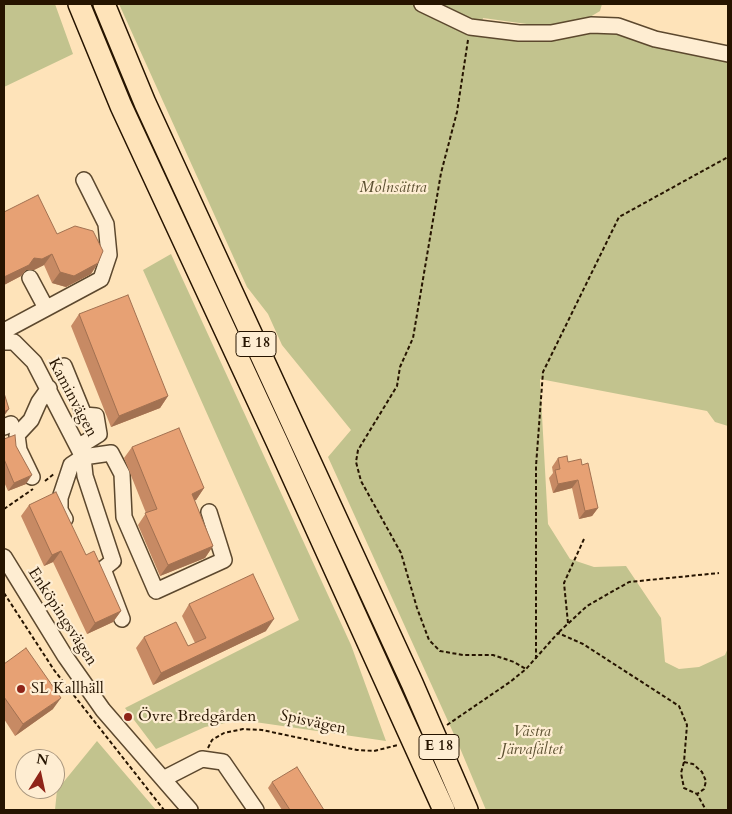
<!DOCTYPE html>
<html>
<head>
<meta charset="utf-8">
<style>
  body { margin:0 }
  #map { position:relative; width:732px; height:814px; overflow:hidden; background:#fee3b9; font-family:Cardo,serif }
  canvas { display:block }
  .frame { position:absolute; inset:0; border:5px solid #261400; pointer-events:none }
  .north { position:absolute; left:15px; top:749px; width:50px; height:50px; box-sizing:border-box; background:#feedd2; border:1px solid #a8967e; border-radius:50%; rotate:10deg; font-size:14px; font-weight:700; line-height:20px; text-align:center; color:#261400 }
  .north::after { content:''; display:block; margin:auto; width:18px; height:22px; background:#8f2418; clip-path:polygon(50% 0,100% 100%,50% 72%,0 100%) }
</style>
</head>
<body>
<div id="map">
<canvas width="732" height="814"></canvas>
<div class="frame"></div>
<div class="north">N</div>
</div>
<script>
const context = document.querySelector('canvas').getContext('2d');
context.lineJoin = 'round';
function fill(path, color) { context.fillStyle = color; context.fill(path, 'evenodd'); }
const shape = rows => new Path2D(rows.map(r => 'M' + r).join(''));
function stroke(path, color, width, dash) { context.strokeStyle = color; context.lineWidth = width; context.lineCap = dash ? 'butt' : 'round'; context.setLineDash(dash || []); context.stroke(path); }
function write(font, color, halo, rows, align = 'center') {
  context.font = font + ' Cardo,serif'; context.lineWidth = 4.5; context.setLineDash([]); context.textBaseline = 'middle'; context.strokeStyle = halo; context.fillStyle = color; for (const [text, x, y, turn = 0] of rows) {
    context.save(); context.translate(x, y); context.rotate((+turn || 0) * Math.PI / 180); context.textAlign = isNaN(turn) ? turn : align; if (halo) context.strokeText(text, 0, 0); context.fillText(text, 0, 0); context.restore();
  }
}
fill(shape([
  [4,4,55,4,73,54,4,87],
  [119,4,602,4,600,11,590,17,556,28,483,18,480,33,558,39,606,30,728,60,728,426,715,422,707,411,540,379,548,524,570,559,594,567,626,566,661,618,665,662,679,669,699,667,725,655,728,648,728,810,486,810,457,741,328,457,351,430,282,345,268,314,247,287],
  [171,254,351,645,386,741,241,720,205,727,156,749,125,708,299,620,143,270],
  [97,741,156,810,55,810,57,790]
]), '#c2c38e');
const minor = shape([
  [422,4,470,27,519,33,551,33,591,25,618,26,655,39,728,54],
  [30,278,46,308],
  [4,331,101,279,109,255,106,224,84,180],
  [4,342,14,342,34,362,83,457,85,476,113,561,103,569,122,619],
  [64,366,84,415,96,416,99,434,78,447],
  [4,427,11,424],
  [32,477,19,450,17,435,31,420,39,402,49,388],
  [65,519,60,510,60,498,71,465,83,457,111,453,122,474,124,517,156,591,224,560,209,512],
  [4,557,65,656,103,710,190,810],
  [163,779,202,759,223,762,256,810]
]);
const highway = shape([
  [79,4,121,106,277,442,444,810],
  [104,4,145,103,412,683,467,810]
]);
stroke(minor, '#5c482e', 18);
stroke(highway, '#261400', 24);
stroke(shape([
  [468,40,457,112,441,173,413,338,400,367,397,386,358,450,356,462,361,481,401,553,417,608,429,640,440,651,463,655,493,655,514,662,526,669],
  [45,481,55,473],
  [4,509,33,489],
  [4,593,54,670,164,810],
  [568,623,564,583,584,539],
  [559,632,587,606,629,582,719,573],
  [536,659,536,466,543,372,619,217,728,157],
  [447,725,510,682,526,669,558,633,583,644,679,706,687,725,684,762,681,773,684,788,697,794,706,810],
  [208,748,212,740,224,733,243,729,262,730,357,750,374,751,398,745],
  [684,762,693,764,702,772,706,781,704,789,697,794]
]), '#261400', 2, [4, 2.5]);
stroke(minor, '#feedd2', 15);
stroke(highway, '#fee3b9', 21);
fill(shape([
  [4,212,57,234,98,263,91,274,66,287,52,283,44,265,34,270,26,270,21,276,4,285],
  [79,314,168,396,160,408,111,427,71,326],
  [4,439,16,446,26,484,8,491,4,482],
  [132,447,204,488,196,500,194,500,213,546,205,558,160,576,138,525,146,513,124,458],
  [558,458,568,462,582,465,598,508,592,516,579,519,572,488,553,493,549,478,553,473,552,467],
  [29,505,86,555,121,611,113,622,87,634,53,562,44,566,21,516],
  [189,604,266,631,153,685,136,648,144,637,188,646,195,643,182,616],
  [4,664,53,709,15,736,4,719],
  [272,782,324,810,282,810,268,788]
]), '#c78a64');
fill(shape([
  [52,254,44,265,34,270,26,270,21,276,4,285,4,277,34,258],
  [98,263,91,274,66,287,52,283,60,272],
  [168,396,160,408,111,427,119,416],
  [9,409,4,416,4,412],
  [32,475,26,484,8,491,14,483],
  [578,480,572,488,553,493,558,484],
  [204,488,196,500,184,505,192,494],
  [598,508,592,516,579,519,585,511],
  [213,546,205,558,160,576,168,565],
  [61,551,53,562,44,566,52,555],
  [121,611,113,622,87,634,95,623],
  [274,619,266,631,153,685,161,673],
  [61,698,53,709,15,736,23,724]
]), '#a27151');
const building = shape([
  [38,195,57,234,75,226,93,231,103,251,98,263,74,276,60,272,52,254,42,259,34,258,29,265,4,277,4,212,38,195],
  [128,295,168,396,119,416,79,314,128,295],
  [4,393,9,409,4,412,4,393],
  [179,428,204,488,192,494,213,546,168,565,145,513,157,509,132,447,179,428],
  [15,435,16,446,32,475,14,483,4,459,4,439,15,435],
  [567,456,568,462,581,459,582,465,588,463,598,508,585,511,578,480,558,484,555,470,560,469,558,458,567,456],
  [56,492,86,555,94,551,121,611,95,623,61,551,52,555,29,505,56,492],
  [253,574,274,619,161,673,144,637,176,622,188,646,206,638,189,604,253,574],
  [26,648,61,698,23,724,4,697,4,664,26,648],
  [297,767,324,810,290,810,272,782,297,767]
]);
fill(building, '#e7a174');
stroke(building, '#a27151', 1);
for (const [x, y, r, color] of [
  [21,689,5,"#8f2418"],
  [128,717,5,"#8f2418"]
]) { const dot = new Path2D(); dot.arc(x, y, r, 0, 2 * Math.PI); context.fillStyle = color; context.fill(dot); stroke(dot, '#feedd2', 2); }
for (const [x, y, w] of [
  [256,344,40],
  [439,747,40]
]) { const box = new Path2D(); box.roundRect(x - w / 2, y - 12.5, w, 25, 4); context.fillStyle = '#feedd2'; context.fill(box); stroke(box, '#261400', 1); }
write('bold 15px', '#261400', null, [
  ["E 18",256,344],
  ["E 18",439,747]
]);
write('italic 16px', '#5d5132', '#feedd2', [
  ["Molnsättra",393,188],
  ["Västra",532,732],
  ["Järvafältet",532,750]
]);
write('16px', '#261400', '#feedd2', [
  ["Kaminvägen",72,398,62],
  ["Enköpingsvägen",62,617,57],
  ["Spisvägen",313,723,12]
]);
write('16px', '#261400', '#feedd2', [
  ["SL Kallhäll",31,689],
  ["Övre Bredgården",138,717]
], 'left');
</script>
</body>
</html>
